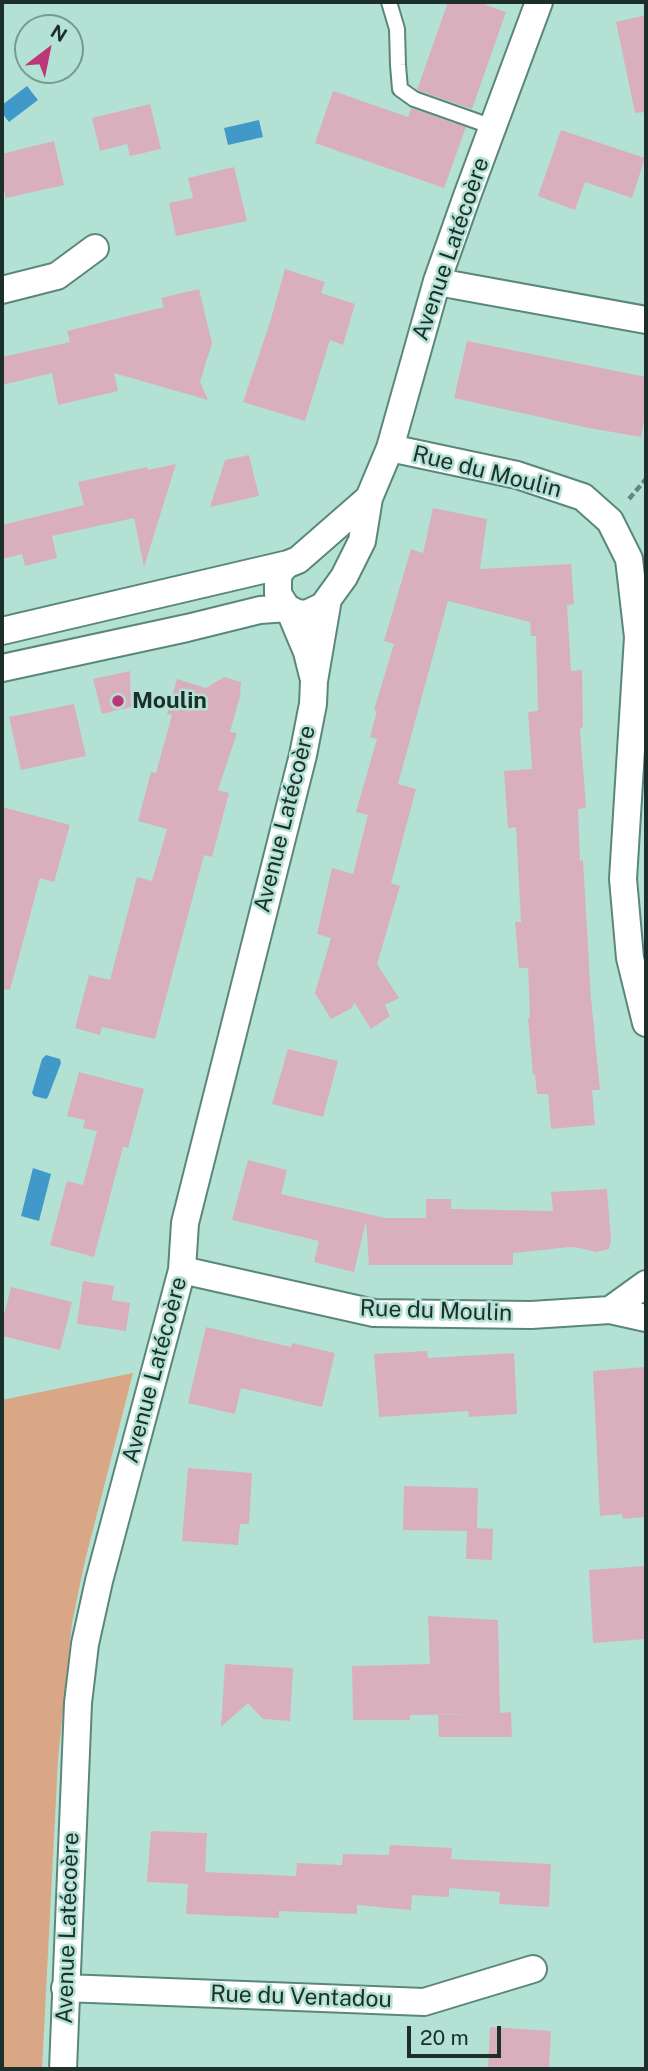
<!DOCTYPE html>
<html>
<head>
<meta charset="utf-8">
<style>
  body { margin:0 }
  #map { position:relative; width:648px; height:2071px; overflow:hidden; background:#b3e2d4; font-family:"Public Sans",sans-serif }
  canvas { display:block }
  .frame { position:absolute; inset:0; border:4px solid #1c2f2a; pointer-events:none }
  .north { position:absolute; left:14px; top:14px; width:70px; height:70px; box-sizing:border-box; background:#b3e2d4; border:2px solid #779a90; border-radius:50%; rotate:32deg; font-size:19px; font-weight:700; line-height:28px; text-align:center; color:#1c2f2a }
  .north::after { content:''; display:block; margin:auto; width:24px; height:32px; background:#bd3778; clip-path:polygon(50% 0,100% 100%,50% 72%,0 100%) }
  .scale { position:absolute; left:407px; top:2026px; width:94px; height:32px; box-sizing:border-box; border:4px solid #1c2f2a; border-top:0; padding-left:9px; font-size:21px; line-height:24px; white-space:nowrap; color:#1c2f2a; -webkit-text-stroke:5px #b3e2d4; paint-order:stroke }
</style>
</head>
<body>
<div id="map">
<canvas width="648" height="2071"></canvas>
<div class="frame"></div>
<div class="north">N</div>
<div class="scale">20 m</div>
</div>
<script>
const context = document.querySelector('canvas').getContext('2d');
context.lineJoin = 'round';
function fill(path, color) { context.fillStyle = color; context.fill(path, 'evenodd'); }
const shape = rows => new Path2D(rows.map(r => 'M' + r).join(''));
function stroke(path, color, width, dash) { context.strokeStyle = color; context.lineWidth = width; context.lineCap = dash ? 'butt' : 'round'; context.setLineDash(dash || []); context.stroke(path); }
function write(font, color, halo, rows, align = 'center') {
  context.font = font + ' "Public Sans",sans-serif'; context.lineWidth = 5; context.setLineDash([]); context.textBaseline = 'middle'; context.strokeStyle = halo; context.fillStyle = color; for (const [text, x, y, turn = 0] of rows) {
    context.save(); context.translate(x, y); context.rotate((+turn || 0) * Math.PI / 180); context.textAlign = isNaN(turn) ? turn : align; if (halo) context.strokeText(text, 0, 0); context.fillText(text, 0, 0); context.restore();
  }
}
fill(shape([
  [133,1373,84,1565,72,1623,58,1760,42,2069,2,2069,2,1400]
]), '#d9a785');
fill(shape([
  [27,86,38,100,9,122,2,113,2,105],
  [259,120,263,137,228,145,224,128],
  [46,1055,60,1059,61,1063,48,1097,46,1099,34,1096,32,1093,42,1059],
  [33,1168,51,1174,39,1221,21,1216]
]), '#4099c8');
fill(shape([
  [448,2,478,2,506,12,472,109,417,90],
  [646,15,646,112,635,113,616,22],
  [333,91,408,117,411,108,466,127,444,188,315,143],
  [150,104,161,149,130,156,127,144,100,151,92,118],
  [561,130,645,158,632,198,585,182,575,210,538,196],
  [54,141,64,185,6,198,2,180,2,154],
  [234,167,247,221,176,236,169,203,193,198,188,178],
  [285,269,325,282,321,293,355,304,343,345,330,340,305,421,243,402,270,322],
  [199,289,212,343,200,382,208,400,114,373,118,391,58,405,52,373,2,385,2,357,70,342,67,331,164,307,161,298],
  [467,341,646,377,646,409,641,437,589,428,454,398],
  [249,455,259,496,210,507,225,460],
  [176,464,144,567,134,518,52,536,57,558,25,566,22,554,2,559,2,525,84,505,78,482,147,467,148,470],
  [433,508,487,519,480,569,571,564,574,604,567,605,571,671,582,670,583,727,580,728,586,808,578,809,580,861,583,860,591,998,600,1090,592,1090,595,1125,551,1129,548,1094,537,1094,535,1074,533,1075,528,1018,530,1017,528,968,519,968,515,922,521,922,516,827,508,828,504,771,532,769,528,712,538,711,536,636,531,636,530,622,448,601,398,784,416,789,391,883,400,886,377,964,399,998,385,1005,390,1016,371,1029,354,1002,352,1008,331,1019,315,993,331,938,317,934,332,868,353,874,368,815,356,812,377,739,370,737,377,711,374,710,394,644,384,641,411,549,423,553],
  [130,671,131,707,102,714,93,679],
  [224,677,241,682,240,696,230,732,237,733,218,790,229,793,212,857,204,855,155,1039,102,1027,100,1035,75,1028,89,975,110,980,137,877,152,881,167,829,138,821,151,772,156,773,172,715,167,714,177,679,206,688],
  [74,704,86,756,21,770,9,717],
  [2,807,70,825,54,882,40,878,10,990,2,989],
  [288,1049,338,1061,323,1117,272,1104],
  [79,1072,144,1089,128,1148,123,1147,94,1257,50,1245,67,1181,83,1185,97,1131,83,1128,85,1120,67,1116],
  [248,1160,287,1170,281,1194,385,1218,426,1218,426,1199,451,1199,451,1209,553,1211,551,1192,607,1189,611,1240,609,1249,596,1252,580,1248,570,1247,513,1253,513,1265,369,1265,366,1221,354,1272,314,1262,319,1241,232,1220],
  [83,1281,114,1286,112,1300,130,1303,126,1331,77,1324],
  [11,1287,72,1302,60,1350,2,1336,2,1323],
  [206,1327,291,1347,292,1343,335,1353,322,1407,241,1388,235,1414,188,1403],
  [427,1351,428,1358,514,1353,517,1414,469,1417,468,1411,379,1417,374,1354],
  [646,1367,646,1517,623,1519,622,1514,600,1516,593,1371],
  [188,1468,252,1473,249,1524,240,1524,238,1545,182,1541],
  [404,1486,478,1488,477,1528,493,1529,492,1560,466,1559,467,1531,403,1530],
  [646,1566,646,1639,593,1643,589,1570],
  [428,1616,498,1620,500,1713,511,1712,512,1737,439,1737,438,1715,472,1714,410,1715,410,1720,353,1720,352,1666,430,1664],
  [225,1664,293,1668,290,1721,263,1719,248,1703,221,1727],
  [151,1831,207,1833,205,1872,296,1876,297,1863,342,1865,343,1854,389,1855,390,1845,452,1848,451,1859,551,1864,549,1907,499,1904,500,1892,449,1888,449,1897,412,1895,411,1910,357,1905,357,1914,279,1911,279,1918,186,1914,188,1884,147,1882],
  [490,2027,551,2031,549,2069,488,2069]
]), '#d9afbe');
const lane = shape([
  [389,2,397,29,398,65,400,89,414,99,493,127]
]);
const street = shape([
  [437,281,454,285,646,320],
  [2,290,57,276,95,248],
  [390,448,517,475,583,497,610,521,629,559,638,637,623,879,630,958,646,1023],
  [369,498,298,560,288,564,282,569,278,577,278,594,287,608,297,613,306,614,323,606,344,577,362,541,369,498,390,448,437,281,467,196,539,2],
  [289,609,307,652,313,676],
  [2,631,288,564],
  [2,668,187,628,260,610,287,608],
  [182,1270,374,1313,531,1315,610,1310,646,1318],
  [610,1310,646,1284],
  [65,1988,424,2002,533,1969],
  [63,2069,78,1703,85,1644,99,1581,182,1270,185,1223,303,755,313,704,314,681,328,599]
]);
stroke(lane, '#5b877b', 18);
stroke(street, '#5b877b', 30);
stroke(shape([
  [629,499,646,479]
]), '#65867c', 4.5, [7, 3.5]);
stroke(lane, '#fff', 14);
stroke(street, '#fff', 26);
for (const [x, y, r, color] of [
  [118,701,7,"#bd3778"]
]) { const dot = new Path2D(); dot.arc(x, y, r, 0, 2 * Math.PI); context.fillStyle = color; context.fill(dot); stroke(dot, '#b3e2d4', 2.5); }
write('23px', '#1c2f2a', '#b3e2d4', [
  ["Avenue Latécoère",451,249,-71],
  ["Rue du Moulin",487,472,14],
  ["Avenue Latécoère",285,819,-76],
  ["Rue du Moulin",436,1311,2],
  ["Avenue Latécoère",155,1370,-75],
  ["Avenue Latécoère",68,1928,-88],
  ["Rue du Ventadou",301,1997,2]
]);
write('bold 23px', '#1c2f2a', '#b3e2d4', [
  ["Moulin",132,701]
], 'left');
</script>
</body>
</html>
